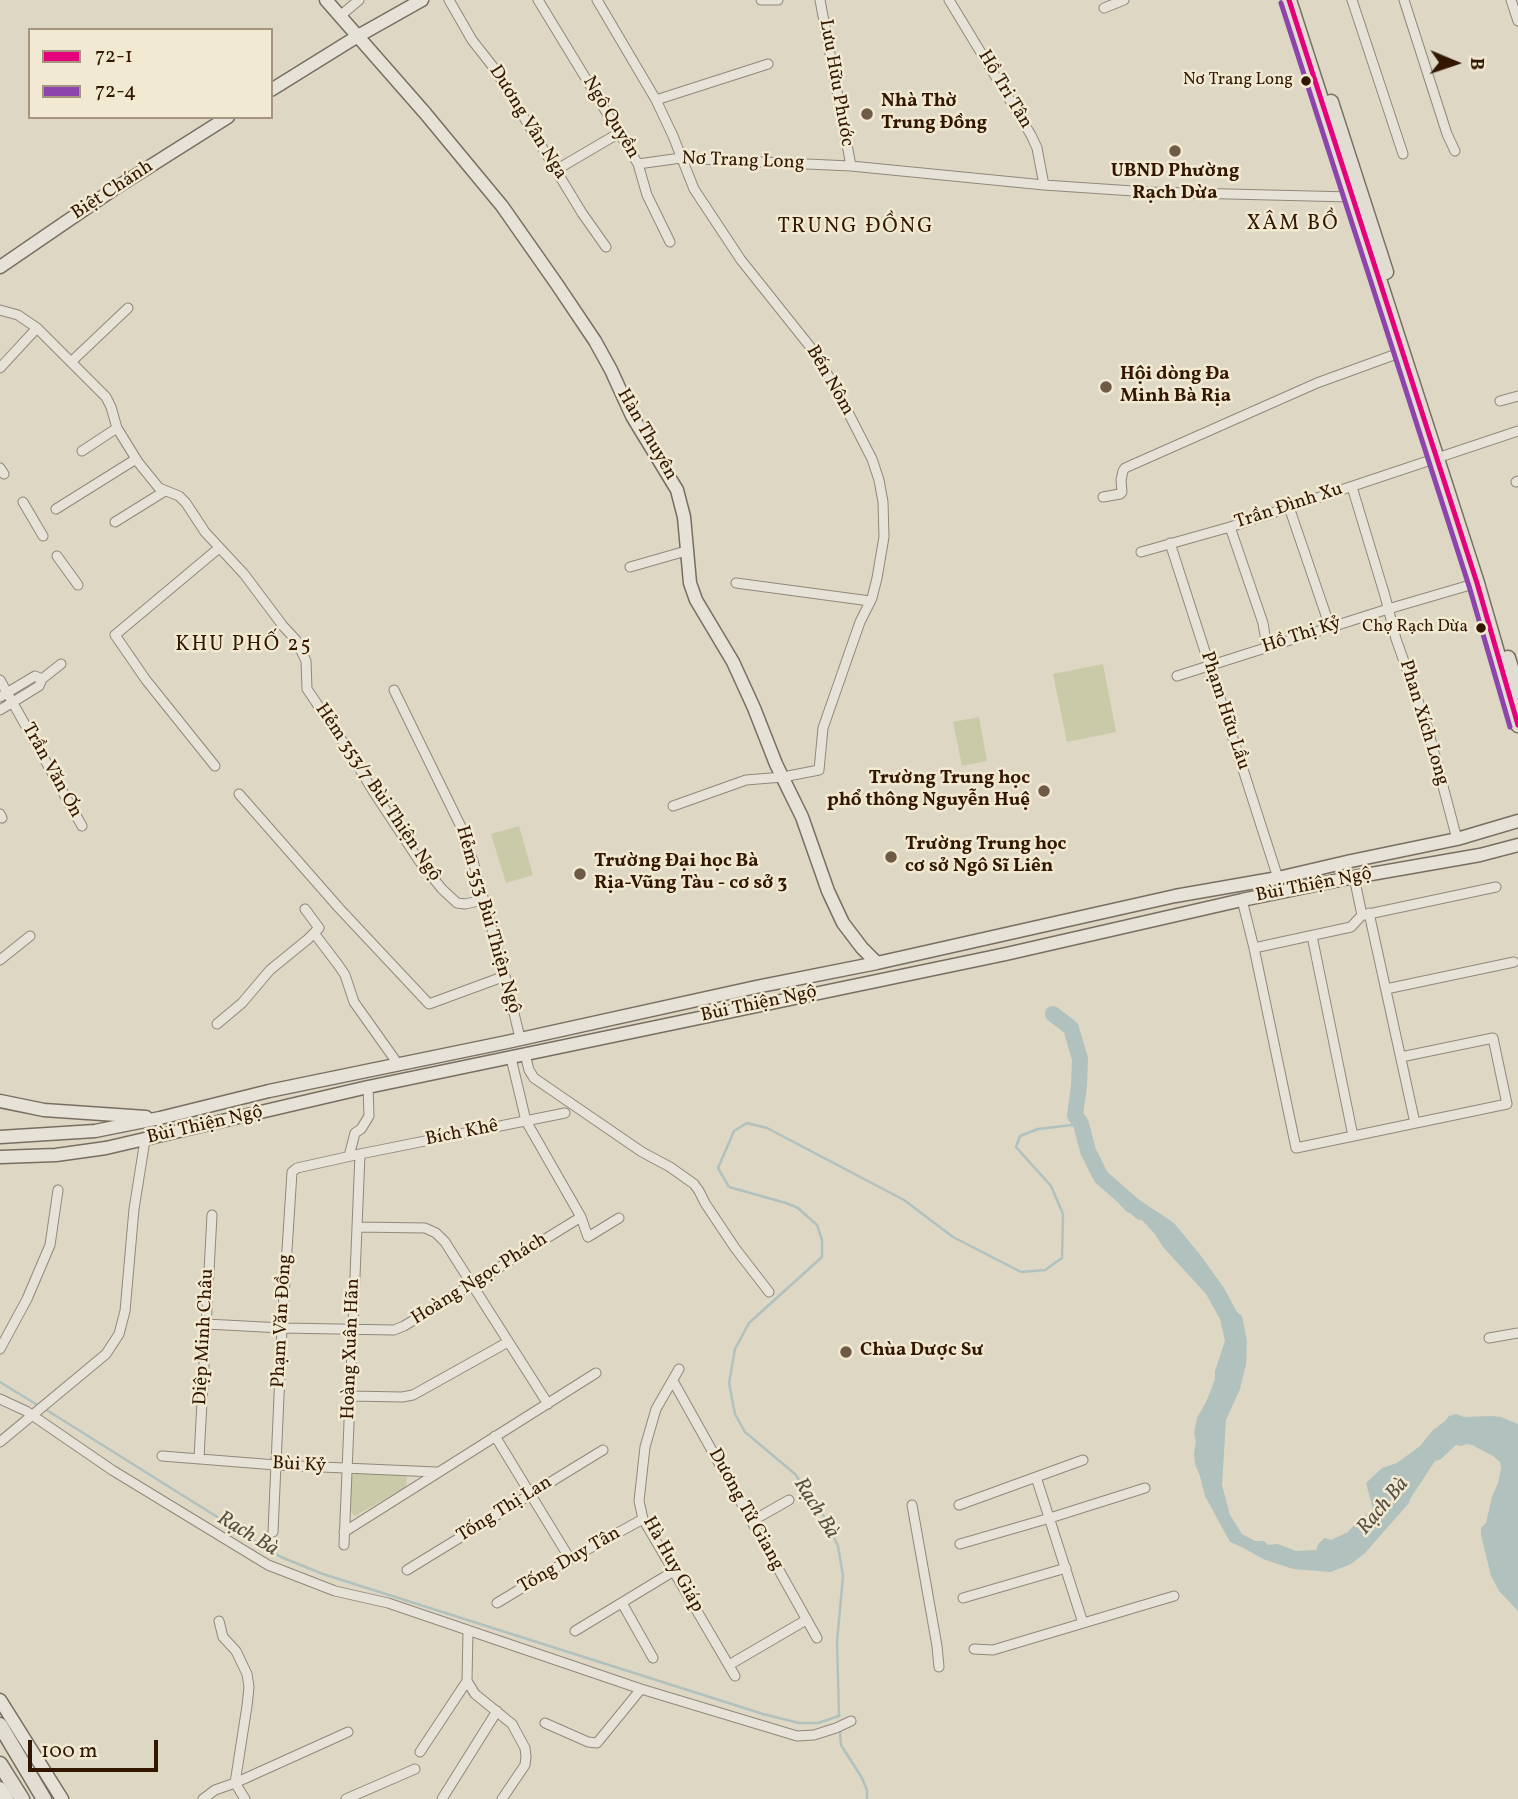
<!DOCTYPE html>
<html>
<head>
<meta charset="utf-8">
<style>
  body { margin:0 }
  #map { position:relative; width:1518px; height:1799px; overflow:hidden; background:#ded7c4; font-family:Vollkorn,serif }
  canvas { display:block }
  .legend { position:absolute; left:28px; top:28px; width:245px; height:91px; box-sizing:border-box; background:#f1e9d2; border:2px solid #a5957e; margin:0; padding:9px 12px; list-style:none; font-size:21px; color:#321600 }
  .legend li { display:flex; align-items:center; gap:14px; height:35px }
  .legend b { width:35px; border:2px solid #a5957e }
  .north { position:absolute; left:1420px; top:28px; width:70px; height:70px; -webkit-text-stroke:5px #f1e9d2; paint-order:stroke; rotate:92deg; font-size:19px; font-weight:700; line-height:28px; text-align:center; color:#321600 }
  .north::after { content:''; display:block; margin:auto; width:24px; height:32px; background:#321600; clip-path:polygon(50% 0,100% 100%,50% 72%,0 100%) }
  .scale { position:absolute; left:28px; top:1740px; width:130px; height:32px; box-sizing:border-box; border:4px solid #321600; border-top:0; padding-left:9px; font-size:21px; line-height:24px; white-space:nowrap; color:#321600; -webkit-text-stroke:5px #f1e9d2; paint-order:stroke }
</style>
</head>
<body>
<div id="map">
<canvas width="1518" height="1799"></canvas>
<ul class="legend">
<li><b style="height:9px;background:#e5007d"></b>72-1</li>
<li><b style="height:9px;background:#8e44ad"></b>72-4</li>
</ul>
<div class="north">B</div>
<div class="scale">100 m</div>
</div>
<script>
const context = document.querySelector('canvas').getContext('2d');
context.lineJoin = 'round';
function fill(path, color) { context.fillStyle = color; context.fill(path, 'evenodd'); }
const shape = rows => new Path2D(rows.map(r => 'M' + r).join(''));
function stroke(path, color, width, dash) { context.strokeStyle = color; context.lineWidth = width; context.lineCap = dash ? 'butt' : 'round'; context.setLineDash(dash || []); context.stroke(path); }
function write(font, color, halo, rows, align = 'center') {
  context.font = font + ' Vollkorn,serif'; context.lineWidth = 5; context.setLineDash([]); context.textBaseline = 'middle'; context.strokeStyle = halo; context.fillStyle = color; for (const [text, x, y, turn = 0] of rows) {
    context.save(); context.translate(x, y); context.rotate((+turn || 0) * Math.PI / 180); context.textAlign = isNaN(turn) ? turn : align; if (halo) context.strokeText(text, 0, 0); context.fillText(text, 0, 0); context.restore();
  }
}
fill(shape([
  [1103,664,1116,732,1067,742,1053,674],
  [979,717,987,761,962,766,953,722],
  [519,826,533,875,506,883,491,834],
  [358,1473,407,1475,406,1487,355,1516,351,1512,350,1476]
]), '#c9caa7');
fill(shape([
  [1128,1195,1138,1199,1174,1223,1201,1256,1224,1288,1237,1312,1242,1316,1247,1341,1246,1364,1240,1389,1226,1420,1222,1485,1230,1515,1242,1534,1255,1541,1264,1541,1268,1545,1278,1544,1296,1551,1316,1550,1319,1543,1325,1538,1331,1540,1348,1532,1357,1522,1373,1509,1366,1483,1382,1468,1397,1463,1420,1446,1433,1430,1445,1421,1449,1416,1456,1414,1464,1417,1492,1416,1501,1417,1518,1424,1518,1611,1499,1591,1491,1576,1481,1535,1481,1528,1486,1523,1492,1497,1498,1483,1501,1469,1500,1462,1493,1456,1472,1445,1466,1444,1462,1446,1456,1445,1441,1459,1435,1461,1410,1499,1409,1503,1365,1553,1351,1564,1331,1572,1293,1569,1263,1559,1242,1547,1230,1542,1205,1496,1200,1476,1195,1464,1194,1453,1196,1442,1194,1433,1197,1418,1207,1400,1215,1379,1215,1371,1225,1341,1220,1319,1206,1294,1163,1247,1154,1233,1138,1216,1131,1211,1128,1213,1120,1205]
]), '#b0c1be');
stroke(shape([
  [0,1382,39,1406],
  [45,1409,281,1557,323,1574,763,1714,799,1723,818,1723,839,1716,837,1642,843,1576,838,1546,821,1511,795,1474,745,1432,735,1414,729,1383,735,1349,749,1323,822,1257,822,1240,817,1225,798,1208,786,1203,729,1187,718,1168,734,1131,747,1123,767,1128,904,1200,953,1237,1021,1272,1045,1270,1062,1258,1063,1214,1051,1186,1016,1147,1020,1136,1038,1129,1081,1124],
  [840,1732,841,1745,862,1778,867,1790,867,1799]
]), '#b0c1be', 2.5);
stroke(shape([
  [1053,1014,1071,1028,1080,1059,1079,1086,1075,1115,1081,1124,1088,1151,1101,1177,1141,1212]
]), '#b0c1be', 16);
const street = shape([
  [449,0,472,40,494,68,582,213,606,247],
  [538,0,638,164,647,195,670,242],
  [597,0,656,100,673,136,694,189,741,260,812,349,834,385,872,459,879,480,883,502,884,537,877,578,872,598,860,622,823,728,819,770,783,777,746,780,673,806],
  [761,0,778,0],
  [820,0,851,166],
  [949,0,1031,135,1037,148,1044,185],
  [1352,0,1403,154],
  [1404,0,1447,134,1455,151],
  [1511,0,1518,21],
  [1104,8,1124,0],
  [340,16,359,0],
  [656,100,768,64],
  [638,164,681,158,741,161,851,166,1044,185,1148,192,1351,197],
  [556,170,619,133],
  [0,310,18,315,37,328,106,397,111,407,117,428,138,462,159,488,179,496,186,503,205,532,244,574,283,626,296,640,306,661,307,689,347,748,373,791,420,862,442,889,457,903,465,904,483,900],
  [71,362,128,308],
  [0,368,37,328],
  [1500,401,1518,396],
  [82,451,117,428],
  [0,468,4,474],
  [1516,482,1518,481],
  [1352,487,1385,596,1396,639,1427,726,1457,839],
  [1103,497,1120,494,1122,492,1121,480,1123,471,1125,468,1317,383,1402,352],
  [23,502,43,536],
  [1289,507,1330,627],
  [56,509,136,459],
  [115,522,165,491],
  [1230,527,1263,623,1267,648],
  [1170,543,1278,878],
  [1141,552,1230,527,1518,431],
  [57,556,78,585],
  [630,567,686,551],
  [736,583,870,601],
  [1177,676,1388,609,1477,583],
  [0,680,82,826],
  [394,690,465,835,464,840,473,861,505,976,520,1038],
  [0,697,35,676,42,679],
  [0,710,39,686,42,679,61,664],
  [215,766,146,680,115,635,219,548],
  [239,794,339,908,429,1004,505,976],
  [0,814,2,818],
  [1242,900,1254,948,1296,1148,1507,1104,1493,1038,1401,1057],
  [1369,913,1415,1123],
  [1364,915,1496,887],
  [314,933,339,966,345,975,354,1002,398,1064],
  [1312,936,1353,1136],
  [1254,948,1351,927,1362,915,1354,877],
  [0,960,30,936],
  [1386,989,1514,962],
  [217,1024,242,1003,270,970,308,939,319,928,305,909],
  [525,1054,529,1070,534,1078,642,1152,670,1167,694,1184,699,1191,705,1203,735,1248,769,1292],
  [511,1058,526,1121,581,1217,588,1237,619,1218],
  [349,1156,355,1133,361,1129,369,1116,368,1087],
  [357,1227,425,1228,436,1233,445,1242,548,1404],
  [206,1324,282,1328,394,1330,404,1326,581,1217],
  [1489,1338,1518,1333],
  [0,1349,27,1299,50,1245,58,1190],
  [679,1369,656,1409,645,1447,639,1501,643,1519,735,1676],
  [673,1381,817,1638],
  [350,1396,402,1397,413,1395,508,1342],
  [0,1399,26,1411,112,1470,268,1565,335,1591,388,1603,641,1689,797,1736,814,1735,836,1728,851,1721],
  [495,1436,570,1559],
  [0,1442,106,1354,119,1334,125,1311,134,1209,145,1140],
  [162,1456,276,1465,436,1472],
  [199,1458,212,1215],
  [1036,1477,1083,1623],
  [912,1505,937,1646,939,1667],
  [959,1505,1083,1460],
  [752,1521,789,1500],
  [273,1532,282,1328,292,1172,297,1168,360,1154,565,1113],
  [344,1532,596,1373],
  [960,1544,1050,1518,1145,1488],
  [344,1545,360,1154],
  [407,1570,603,1450],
  [963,1598,1066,1568],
  [497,1603,570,1559,643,1519],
  [622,1603,653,1658],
  [219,1621,223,1637,236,1651,247,1674,249,1687,247,1706,235,1783,245,1799],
  [468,1631,467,1681,475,1694,512,1724,525,1748,526,1757,525,1765,502,1799],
  [575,1631,674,1571],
  [974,1649,993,1650,1174,1596],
  [729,1665,806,1620],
  [545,1723,588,1742,597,1743,641,1689],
  [420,1752,467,1681],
  [203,1799,215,1790,235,1783,348,1732],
  [346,1799,415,1769],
  [442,1799,497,1711]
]);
const secondary = shape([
  [326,0,425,113,502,206,556,283,595,341,611,370,632,416,677,490,684,517,690,583,696,600,733,662,754,708,776,764,802,817,828,891,843,923,862,948,877,963],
  [271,90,358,36,422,0],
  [0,267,114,189,228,117],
  [0,1101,44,1110,146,1117],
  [0,1137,95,1131,160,1118,269,1091,507,1042,756,987,877,963,1175,896,1278,878,1351,861,1457,839,1518,821],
  [0,1157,56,1155,106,1148,368,1087,1006,954,1242,900,1354,877,1480,855,1518,845],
  [0,1700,62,1799],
  [0,1788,7,1799]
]);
const primary = shape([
  [1289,0,1477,583,1518,725],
  [1331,102,1386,272],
  [1508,658,1518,691],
  [0,1725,44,1799],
  [0,1764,22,1799]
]);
stroke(street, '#90887a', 11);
stroke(secondary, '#776e61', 15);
stroke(primary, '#776e61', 17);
stroke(street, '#e6e2d8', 9);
stroke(secondary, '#e6e2d8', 12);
stroke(primary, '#e1ddd2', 14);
stroke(shape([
  [1289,0,1477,583,1518,725]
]), '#e5007d', 5);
stroke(shape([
  [1281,3,1469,586,1510,727]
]), '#8e44ad', 5);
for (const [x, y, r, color] of [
  [1306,81,6,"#321600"],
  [867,114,7,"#6e5a45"],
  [1175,151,7,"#6e5a45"],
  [1106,387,7,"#6e5a45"],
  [1481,628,6,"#321600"],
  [1044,791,7,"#6e5a45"],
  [891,857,7,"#6e5a45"],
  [580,874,7,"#6e5a45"],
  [846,1352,7,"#6e5a45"]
]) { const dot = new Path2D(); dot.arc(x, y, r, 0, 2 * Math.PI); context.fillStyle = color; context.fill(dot); stroke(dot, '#f1e9d2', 2.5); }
write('17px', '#321600', '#f1e9d2', [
  ["Nơ Trang Long",1293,81],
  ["Chợ Rạch Dừa",1468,628]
], 'right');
write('19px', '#321600', '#f1e9d2', [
  ["Lưu Hữu Phước",835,83,80],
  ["Hồ Tri Tân",1004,90,59],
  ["Ngô Quyền",610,118,59],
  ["Dương Vân Nga",527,123,58],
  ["Nơ Trang Long",743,162,2],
  ["Biệt Chánh",113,191,-33],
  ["Bến Nôm",829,381,60],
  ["Hàn Thuyên",646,435,60],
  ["Trần Đình Xu",1289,507,-18],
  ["Hồ Thị Kỷ",1302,636,-18],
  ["Phạm Hữu Lầu",1224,711,72],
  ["Phan Xích Long",1423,723,73],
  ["Trần Văn Ơn",51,771,61],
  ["Hẻm 353/7 Bùi Thiện Ngộ",377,793,56],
  ["Bùi Thiện Ngộ",1314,886,-11],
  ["Hẻm 353 Bùi Thiện Ngộ",487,920,74],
  ["Bùi Thiện Ngộ",759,1005,-12],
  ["Bùi Thiện Ngộ",205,1126,-13],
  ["Bích Khê",462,1134,-11],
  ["Hoàng Ngọc Phách",480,1280,-32],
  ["Phạm Văn Đồng",283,1321,-87],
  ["Diệp Minh Châu",205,1337,-87],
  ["Hoàng Xuân Hãn",352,1349,-88],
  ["Bùi Kỷ",299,1466,3],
  ["Tống Thị Lan",505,1510,-32],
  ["Dương Tử Giang",745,1510,61],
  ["Tống Duy Tân",570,1561,-30],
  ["Hà Huy Giáp",672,1565,61]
]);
write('bold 19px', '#321600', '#f1e9d2', [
  ["Nhà Thờ",881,103],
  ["Trung Đồng",881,125],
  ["UBND Phường",1175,173,"center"],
  ["Rạch Dừa",1175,195,"center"],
  ["Hội dòng Đa",1120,376],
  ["Minh Bà Rịa",1120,398],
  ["Trường Trung học",1030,780,"right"],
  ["phổ thông Nguyễn Huệ",1030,802,"right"],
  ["Trường Trung học",905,846],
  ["cơ sở Ngô Sĩ Liên",905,868],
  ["Trường Đại học Bà",594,863],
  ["Rịa-Vũng Tàu - cơ sở 3",594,885],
  ["Chùa Dược Sư",860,1352]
], 'left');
context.letterSpacing = '2px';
write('21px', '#321600', '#f1e9d2', [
  ["XÂM BỒ",1293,225],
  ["TRUNG ĐỒNG",856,228],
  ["KHU PHỐ 25",244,646]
]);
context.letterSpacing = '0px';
write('italic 21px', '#574f41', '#f1e9d2', [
  ["Rạch Bà",1384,1507,-50],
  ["Rạch Bà",815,1509,58],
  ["Rạch Bà",247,1535,31]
]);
</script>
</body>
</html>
